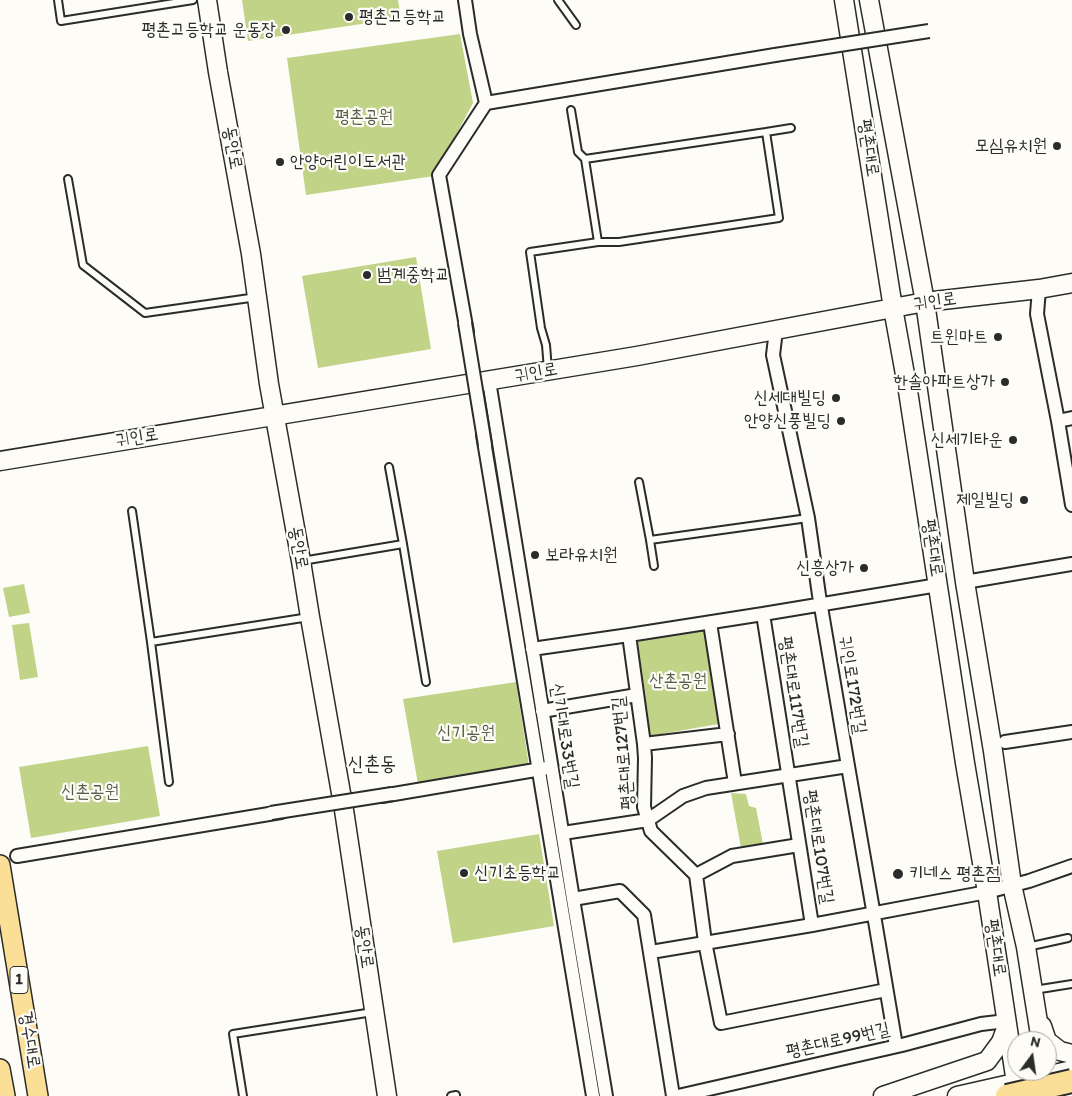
<!DOCTYPE html>
<html>
<head>
<meta charset="utf-8">
<style>
  body { margin:0 }
  #map { position:relative; width:1072px; height:1096px; overflow:hidden; background:#fdfcf7; font-family:Itim,sans-serif }
  canvas { display:block }
  .north { position:absolute; left:1007px; top:1031px; width:50px; height:50px; box-sizing:border-box; background:#fdfcf7; border:1px solid #a9a8a5; border-radius:50%; rotate:14deg; font-size:14px; font-weight:700; line-height:20px; text-align:center; color:#2b2b2b }
  .north::after { content:''; display:block; margin:auto; width:18px; height:22px; background:#2b2b2b; clip-path:polygon(50% 0,100% 100%,50% 72%,0 100%) }
</style>
</head>
<body>
<div id="map">
<canvas width="1072" height="1096"></canvas>
<div class="north">N</div>
</div>
<script>
const context = document.querySelector('canvas').getContext('2d');
context.lineJoin = 'round';
function fill(path, color) { context.fillStyle = color; context.fill(path, 'evenodd'); }
const shape = rows => new Path2D(rows.map(r => 'M' + r).join(''));
function stroke(path, color, width, dash) { context.strokeStyle = color; context.lineWidth = width; context.lineCap = dash ? 'butt' : 'round'; context.setLineDash(dash || []); context.stroke(path); }
function write(font, color, halo, rows, align = 'center') {
  context.font = font + ' Itim,"Poor Story",sans-serif'; context.lineWidth = 4.5; context.setLineDash([]); context.textBaseline = 'middle'; context.strokeStyle = halo; context.fillStyle = color; for (const [text, x, y, turn = 0] of rows) {
    context.save(); context.translate(x, y); context.rotate((+turn || 0) * Math.PI / 180); context.textAlign = isNaN(turn) ? turn : align; if (halo) context.strokeText(text, 0, 0); context.fillText(text, 0, 0); context.restore();
  }
}
fill(shape([
  [242,0,398,0,401,18,248,41],
  [460,34,473,103,434,176,306,195,287,58],
  [416,257,431,349,318,368,302,276],
  [24,584,30,613,9,617,3,588],
  [29,623,38,677,20,680,12,625],
  [707,626,724,723,650,736,633,639],
  [516,682,529,766,418,784,403,699],
  [148,746,160,816,31,838,19,767],
  [731,793,746,794,749,806,756,808,763,844,741,848],
  [539,834,554,926,453,943,437,851]
]), '#c1d387');
const lane = shape([
  [58,0,61,21,193,0],
  [558,0,576,25],
  [571,110,578,152,585,159],
  [766,132,791,128],
  [68,179,83,265,145,313,257,297],
  [548,370,546,345,541,328,530,252,598,242,619,242,779,218,766,132,585,159,598,242],
  [389,467,403,544,426,682],
  [639,482,650,540,808,518],
  [132,511,151,642],
  [650,540,654,566],
  [302,561,403,544],
  [169,782,151,642,309,617],
  [1027,947,1068,938],
  [1034,990,1072,984],
  [243,1096,233,1034,373,1012],
  [451,1096,456,1095]
]);
const street = shape([
  [465,0,470,34,486,103,439,175,467,332],
  [486,103,775,55],
  [1039,289,1037,314,1058,421,1072,505],
  [776,330,773,355,808,518,819,595,848,766,876,927,896,1046],
  [489,381,573,899,606,1096],
  [1058,421,1072,418],
  [483,435,593,1096],
  [965,582,1072,564],
  [763,614,812,925],
  [710,623,735,783],
  [629,635,644,744,645,758,644,807,651,831,696,875,705,942,721,1023,886,990],
  [532,649,629,635,763,614,938,585],
  [542,711,637,695],
  [1005,742,1072,732],
  [644,744,728,734],
  [382,796,547,768],
  [563,833,648,820,683,796,706,788,848,766],
  [17,856,281,812],
  [696,875,732,856,799,845],
  [573,899,620,891,644,915,673,1096],
  [651,952,812,925,987,892,1029,881,1072,866],
  [678,1096,902,1045,981,1024,1006,1021]
]);
const secondary = shape([
  [207,0,218,72,251,254,269,384,301,561,310,617,344,810,387,1096],
  [844,0,893,308,908,391,965,763,987,892,1018,1096],
  [869,0,925,302,965,582,993,751,1012,885,1026,947,1041,1041],
  [0,461,637,356,925,302,1039,289,1072,283],
  [1042,1026,1047,1041,1060,1051,1072,1054],
  [883,1096,987,1061,1001,1042,1007,1026],
  [957,1096,1072,1070]
]);
const primary = shape([
  [0,865,38,1096],
  [0,1069,5,1096]
]);
stroke(lane, '#2b2b2b', 10);
stroke(street, '#2b2b2b', 16);
stroke(secondary, '#2b2b2b', 21);
stroke(primary, '#2b2b2b', 22);
stroke(lane, '#fdfcf7', 6);
stroke(street, '#fdfcf7', 12);
stroke(secondary, '#fdfcf7', 18);
stroke(primary, '#fbdf96', 19);
const streetBridge = shape([
  [775,55,929,31],
  [465,323,485,445],
  [271,813,392,794]
]);
const highwayBridge = shape([
  [1007,1096,1072,1081]
]);
stroke(streetBridge, '#2b2b2b', 16, []);
stroke(highwayBridge, '#2b2b2b', 26, []);
stroke(streetBridge, '#fdfcf7', 12);
stroke(highwayBridge, '#fbdf96', 22);
for (const [x, y, r, color] of [
  [349,17,5,"#2b2b2b"],
  [286,30,5,"#2b2b2b"],
  [1057,146,5,"#2b2b2b"],
  [280,162,5,"#2b2b2b"],
  [367,275,5,"#2b2b2b"],
  [998,337,5,"#2b2b2b"],
  [1005,382,5,"#2b2b2b"],
  [836,398,5,"#2b2b2b"],
  [841,421,5,"#2b2b2b"],
  [1013,440,5,"#2b2b2b"],
  [1024,500,5,"#2b2b2b"],
  [535,555,5,"#2b2b2b"],
  [864,568,5,"#2b2b2b"],
  [464,873,5,"#2b2b2b"],
  [898,874,6,"#2b2b2b"]
]) { const dot = new Path2D(); dot.arc(x, y, r, 0, 2 * Math.PI); context.fillStyle = color; context.fill(dot); stroke(dot, '#fdfcf7', 2); }
for (const [x, y, w] of [
  [19,980,18]
]) { const box = new Path2D(); box.roundRect(x - w / 2, y - 13.5, w, 27, 4); context.fillStyle = '#fdfcf7'; context.fill(box); stroke(box, '#2b2b2b', 1); }
write('bold 16px', '#2b2b2b', null, [
  ["1",19,980]
]);
write('18px', '#2b2b2b', '#fdfcf7', [
  ["평촌고등학교",359,17,"left"],
  ["평촌고등학교 운동장",276,30],
  ["모심유치원",1047,146],
  ["안양어린이도서관",290,162,"left"],
  ["범계중학교",377,275,"left"],
  ["트윈마트",988,337],
  ["한솔아파트상가",995,382],
  ["신세대빌딩",826,398],
  ["안양신풍빌딩",831,421],
  ["신세기타운",1003,440],
  ["제일빌딩",1014,500],
  ["보라유치원",545,555,"left"],
  ["신흥상가",854,568],
  ["신기초등학교",474,873,"left"],
  ["키네스 평촌점",909,874,"left"]
], 'right');
write('18px', '#585d47', '#fdfcf7', [
  ["평촌공원",364,117],
  ["산촌공원",678,681],
  ["신기공원",466,733],
  ["신촌공원",90,792]
]);
write('18px', '#2b2b2b', '#fdfcf7', [
  ["동안로",232,148,80],
  ["평촌대로",868,148,81],
  ["귀인로",935,302,-8],
  ["귀인로",536,373,-10],
  ["귀인로",137,438,-9],
  ["동안로",298,548,80],
  ["평촌대로",932,548,81],
  ["귀인로172번길",852,685,81],
  ["평촌대로117번길",793,692,81],
  ["신기대로33번길",564,736,81],
  ["평촌대로127번길",624,753,-95],
  ["평촌대로107번길",818,847,81],
  ["동안로",364,947,82],
  ["평촌대로",995,948,81],
  ["경수대로",29,1040,81],
  ["평촌대로99번길",838,1041,-13]
]);
write('20px', '#2b2b2b', '#fdfcf7', [
  ["신촌동",372,765]
]);
</script>
</body>
</html>
